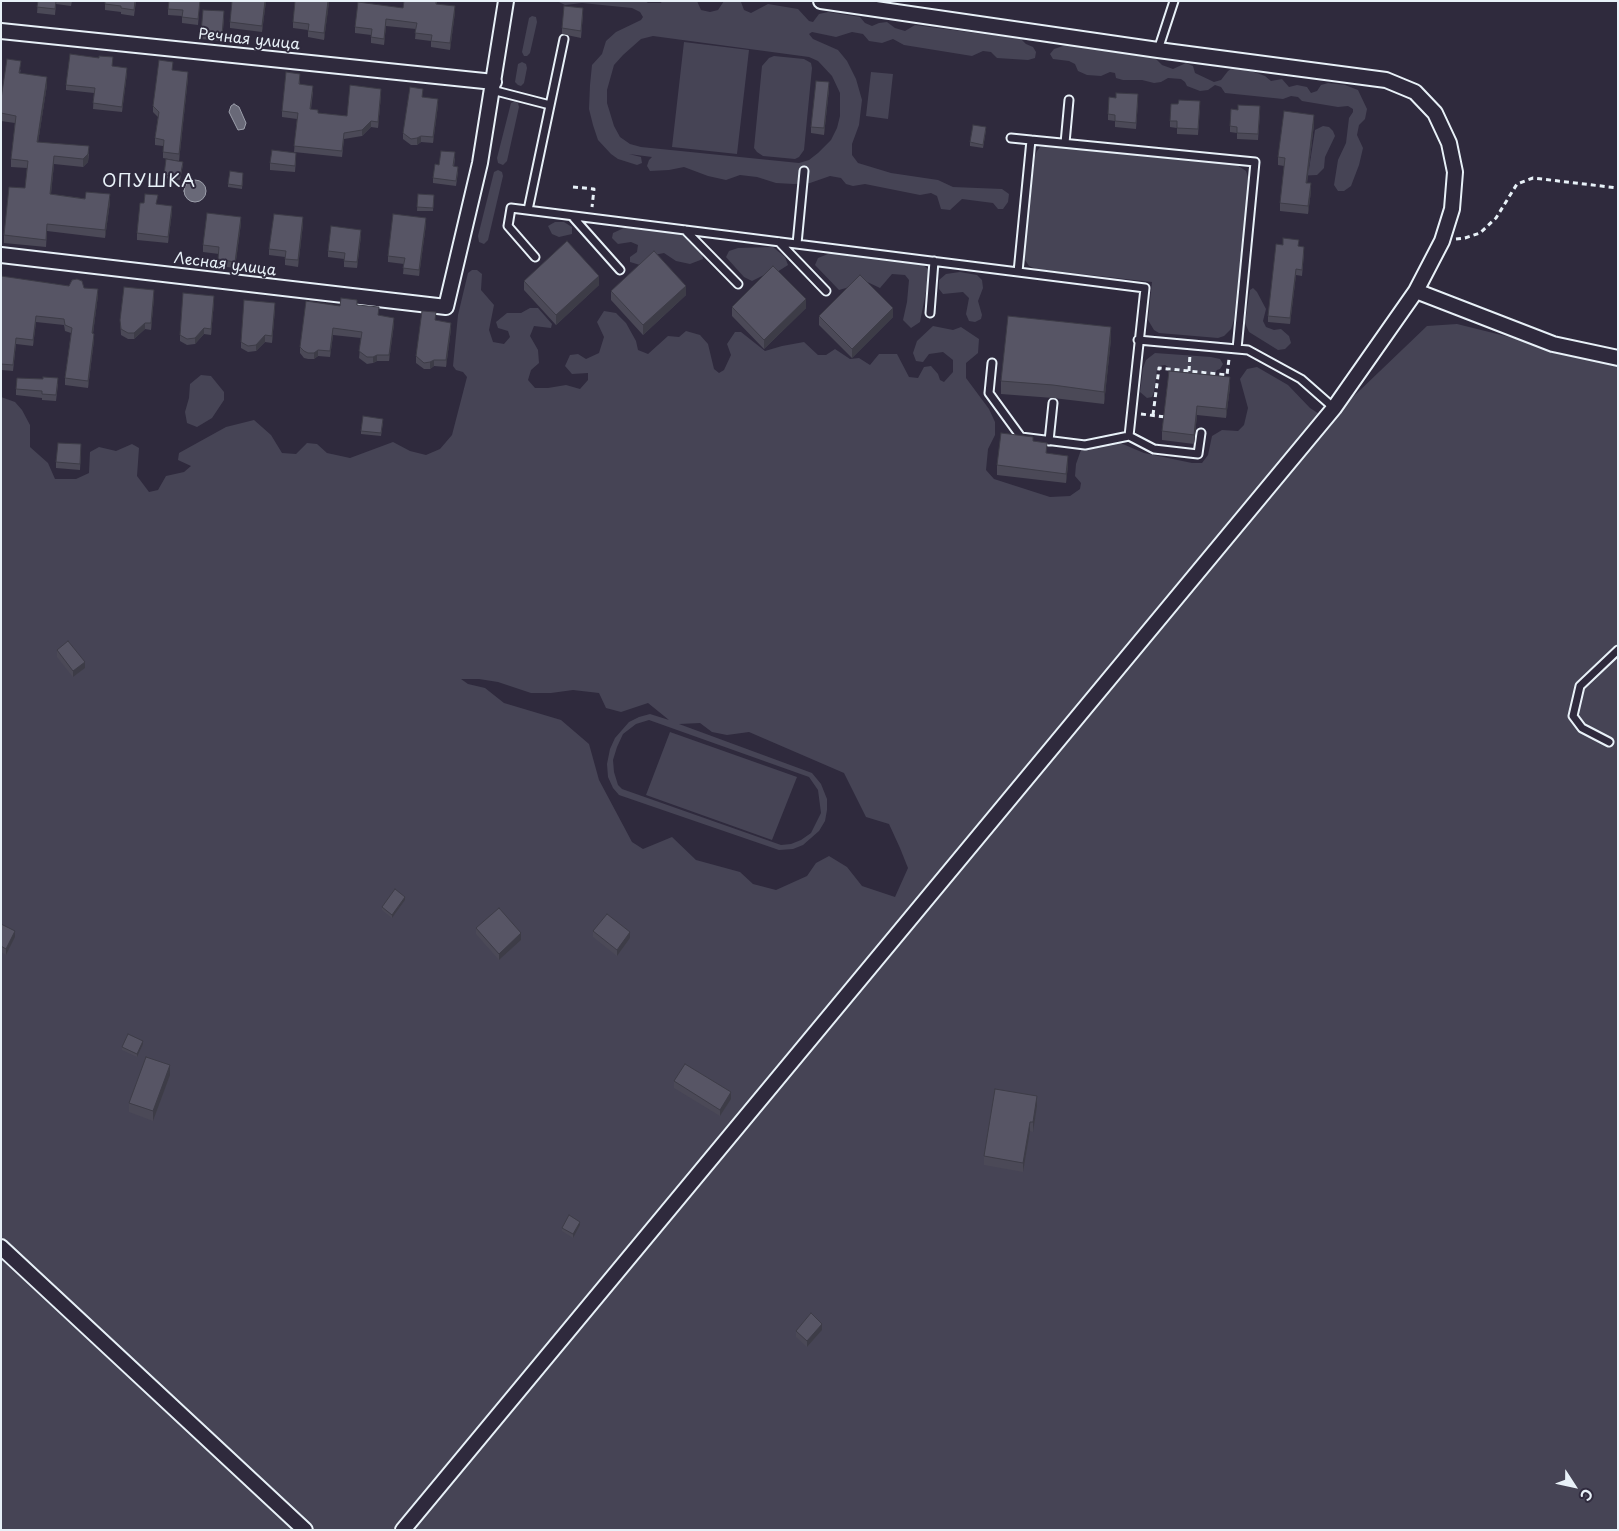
<!DOCTYPE html>
<html>
<head>
<meta charset="utf-8">
<style>
  body { margin:0 }
  #map { position:relative; width:1619px; height:1531px; overflow:hidden; background:#2f2a3d; font-family:"Playpen Sans",sans-serif }
  canvas { display:block }
  .frame { position:absolute; inset:0; border:2px solid #e8f1f8; pointer-events:none }
  .north { position:absolute; left:1549px; top:1461px; width:50px; height:50px; -webkit-text-stroke:4px #2f2a3d; paint-order:stroke; rotate:125deg; font-size:14px; font-weight:700; line-height:20px; text-align:center; color:#e8f1f8 }
  .north::after { content:''; display:block; margin:auto; width:18px; height:22px; background:#e8f1f8; clip-path:polygon(50% 0,100% 100%,50% 72%,0 100%) }
</style>
</head>
<body>
<div id="map">
<canvas width="1619" height="1531"></canvas>
<div class="frame"></div>
<div class="north">С</div>
</div>
<script>
const context = document.querySelector('canvas').getContext('2d');
context.lineJoin = 'round';
function fill(path, color) { context.fillStyle = color; context.fill(path, 'evenodd'); }
const shape = rows => new Path2D(rows.map(r => 'M' + r).join(''));
function stroke(path, color, width, dash) { context.strokeStyle = color; context.lineWidth = width; context.lineCap = dash ? 'butt' : 'round'; context.setLineDash(dash || []); context.stroke(path); }
function write(font, color, halo, rows, align = 'center') {
  context.font = font + ' "Playpen Sans",sans-serif'; context.lineWidth = 4; context.setLineDash([]); context.textBaseline = 'middle'; context.strokeStyle = halo; context.fillStyle = color; for (const [text, x, y, turn = 0] of rows) {
    context.save(); context.translate(x, y); context.rotate((+turn || 0) * Math.PI / 180); context.textAlign = isNaN(turn) ? turn : align; if (halo) context.strokeText(text, 0, 0); context.fillText(text, 0, 0); context.restore();
  }
}
fill(shape([
  [557,1,645,1,648,3,661,3,662,1,697,1,701,10,710,12,718,10,724,1,737,1,741,2,744,10,751,13,768,4,798,9,809,21,813,22,819,14,828,12,860,17,865,23,872,26,879,23,887,22,895,28,905,31,915,25,1021,39,1026,44,1033,47,1036,52,1035,58,1028,60,997,58,991,52,983,51,972,56,904,45,893,39,882,43,869,41,863,34,852,32,836,37,812,32,809,34,813,39,838,50,847,61,856,79,862,100,859,125,852,144,852,155,858,163,891,173,938,180,953,187,1002,189,1009,194,1008,202,1003,209,998,209,993,203,962,199,950,210,941,209,937,196,931,193,920,195,865,184,853,186,846,184,841,178,830,176,810,183,794,184,776,183,757,177,740,175,726,180,708,176,684,167,669,170,650,171,647,166,649,160,652,157,629,154,641,157,642,163,637,165,618,159,611,154,598,140,593,125,589,109,590,85,592,65,602,54,606,41,616,32,641,20,643,17,640,12,632,8,582,3,565,5],
  [653,36,809,57,818,61,832,76,840,93,840,116,837,128,831,140,818,153,809,160,799,163,641,147,630,144,620,137,614,126,607,103,607,90,614,65,623,55,641,39],
  [532,16,536,17,537,22,530,53,527,56,524,56,522,52,529,18],
  [684,42,749,50,737,154,672,147],
  [1066,45,1154,57,1162,65,1173,69,1186,63,1193,66,1195,73,1214,82,1221,80,1228,71,1232,68,1251,71,1265,76,1271,81,1282,79,1289,87,1297,85,1307,87,1311,93,1317,91,1321,85,1328,83,1345,85,1358,90,1367,109,1365,119,1359,125,1357,135,1363,148,1359,165,1351,186,1344,191,1338,191,1334,185,1338,160,1346,143,1349,118,1353,112,1353,109,1348,106,1338,107,1302,101,1298,97,1291,96,1283,99,1225,93,1221,87,1215,85,1208,90,1200,91,1187,86,1185,82,1181,79,1168,78,1161,82,1154,83,1142,80,1123,80,1116,78,1115,73,1110,72,1101,76,1087,75,1078,71,1075,64,1069,61,1053,59,1050,54,1054,49],
  [774,56,804,59,811,63,812,68,804,150,799,157,795,159,763,156,757,152,754,148,762,66,769,58],
  [522,62,526,64,527,68,524,83,521,86,518,85,515,82,518,64],
  [871,72,893,74,888,119,866,116],
  [515,101,518,103,519,107,507,161,503,165,498,163,497,158,511,103],
  [1323,126,1329,127,1333,131,1335,136,1325,157,1324,168,1317,175,1296,176,1309,169,1315,130],
  [1046,146,1234,163,1246,171,1249,180,1234,320,1231,329,1224,336,1218,338,1159,333,1154,330,1148,320,1152,282,1036,269,1029,266,1025,260,1024,254,1035,156,1037,151,1040,147],
  [498,170,502,172,503,176,488,240,484,244,479,242,478,236,494,172],
  [555,222,564,222,572,227,572,234,559,237,552,234,548,226],
  [626,227,680,233,691,240,702,253,703,259,690,264,676,261,664,253,654,255,640,265,630,262,630,257,637,252,638,245,631,242,618,244,612,238,613,233],
  [773,247,785,257,788,265,777,272,766,274,752,281,744,277,726,257,729,251,738,248],
  [833,252,923,265,928,269,929,276,920,322,911,328,903,320,907,302,909,280,905,275,892,274,880,288,861,279,846,288,839,290,815,265,818,258],
  [472,270,477,270,482,274,481,290,494,305,489,330,493,342,504,344,510,337,508,331,498,328,496,322,507,313,521,313,530,308,538,308,552,324,551,328,534,326,530,336,538,350,539,363,531,370,528,380,535,388,548,388,566,385,580,389,588,380,588,373,572,374,565,366,570,355,578,354,586,359,599,353,604,337,597,322,604,311,616,313,626,323,636,341,638,350,648,354,668,336,679,337,686,331,700,335,708,344,714,369,719,373,724,370,731,355,727,344,735,332,741,332,765,351,782,346,804,342,818,355,826,355,835,349,850,359,859,358,870,365,879,354,897,354,909,377,918,378,924,367,931,366,938,374,940,380,944,382,953,372,953,360,943,352,929,354,923,362,916,361,913,353,917,341,933,326,953,330,961,327,979,339,978,353,966,363,966,378,989,409,995,422,995,435,988,449,986,470,994,479,1050,497,1070,496,1080,489,1081,483,1075,476,1076,464,1081,450,1118,442,1144,453,1192,463,1202,463,1208,455,1212,436,1222,430,1238,431,1244,425,1248,408,1240,379,1247,369,1257,367,1288,385,1310,408,1327,419,1333,416,1427,326,1457,324,1618,364,1618,1530,1,1530,1,397,15,402,22,410,30,425,30,447,48,463,55,479,76,479,89,473,90,452,99,447,116,451,132,444,139,448,137,476,149,492,158,490,166,476,184,472,191,466,178,460,179,453,226,427,254,420,271,435,282,453,296,454,307,443,317,444,327,453,350,458,393,442,410,451,426,455,440,449,452,435,467,377,463,372,456,370,453,366,458,315,468,273],
  [461,679,479,679,498,682,531,693,551,693,573,690,599,693,606,708,621,712,648,703,669,720,650,714,639,717,629,722,615,738,610,749,607,764,608,777,613,788,619,795,779,850,793,849,803,845,819,831,825,821,827,810,827,799,821,784,812,773,679,724,700,723,712,732,727,735,749,732,844,773,866,817,889,824,900,848,908,868,895,897,862,886,847,867,829,856,816,863,807,876,776,890,753,884,740,872,696,860,672,837,643,849,632,842,599,780,589,744,561,720,504,703,485,688,468,684],
  [649,720,809,777,818,790,821,813,811,833,801,840,791,844,781,845,622,789,618,785,614,772,613,760,617,747,623,734,636,724],
  [960,272,977,275,982,280,983,288,978,301,982,315,981,319,975,322,969,321,966,314,969,298,963,292,943,294,939,289,939,280,946,274],
  [1253,288,1257,292,1266,309,1263,321,1266,327,1274,330,1281,329,1289,336,1291,343,1285,349,1278,350,1249,332,1245,323,1250,290],
  [1155,353,1211,357,1220,359,1223,364,1220,369,1217,370,1209,383,1169,375,1168,367,1165,365,1159,366,1157,369,1154,392,1152,397,1147,398,1140,392,1143,368,1146,360],
  [201,375,211,376,224,392,224,400,212,418,197,427,187,423,185,412,189,398,190,384],
  [670,732,797,777,772,840,646,795]
]), '#464455');
const water = shape([
  [234,104,239,107,246,123,244,129,238,130,229,112,231,106,234,104],
  '184 191a11 11 0 1 1 22 0a11 11 0 1 1-22 0Z'
]);
fill(water, '#696978');
stroke(water, '#9c9fab', 1);
const lane = shape([
  [1158,50,1174,1],
  [492,90,550,105],
  [1011,138,1031,140],
  [1065,143,1069,100],
  [528,210,564,39],
  [572,216,620,270],
  [685,230,738,284],
  [779,242,826,291],
  [797,244,804,171],
  [535,257,508,226,511,208,1145,288,1129,436,1154,449,1198,454,1201,433],
  [1018,272,1031,140,1255,162,1237,349],
  [930,313,934,261],
  [1138,340,1248,350,1301,379,1334,408],
  [992,363,989,393,1021,437,1085,445,1129,436],
  [1049,441,1053,403],
  [1609,742,1582,728,1573,716,1580,686,1618,650]
]);
const street = shape([
  [1,31,494,82],
  [1,255,446,307,480,163,506,1],
  [1416,291,1553,344,1618,358],
  [1,1247,305,1530],
  [403,1530,1334,408,1416,291,1442,241,1452,209,1455,172,1449,143,1435,113,1415,92,1386,80,1158,50,821,1]
]);
stroke(lane, '#e8f1f8', 11);
stroke(street, '#e8f1f8', 18);
stroke(shape([
  [573,187,594,189,592,207],
  [1456,239,1465,238,1480,233,1496,218,1517,184,1533,178,1618,188],
  [1189,371,1190,354],
  [1141,414,1165,417],
  [1153,415,1159,368,1227,375,1229,359]
]), '#e8f1f8', 3, [5, 4]);
stroke(lane, '#2f2a3d', 7);
stroke(street, '#2f2a3d', 14);
fill(shape([
  [38,1,72,1,71,6,56,4,55,15,37,13],
  [105,1,136,1,134,16,121,14,121,12,105,10],
  [200,1,198,25,182,23,182,16,168,15,168,9],
  [266,1,262,32,230,28,230,22],
  [329,1,324,40,308,37,308,30,293,28,293,22],
  [437,1,437,4,455,12,450,50,431,47,431,41,415,39,416,29,386,26,384,45,371,43,371,35,355,33,355,27,403,8],
  [583,14,581,38,562,34,562,28],
  [224,18,222,41,201,39,201,33],
  [112,66,127,73,122,112,93,109,94,93,66,90,66,85],
  [21,69,20,73,47,85,38,142,89,154,88,162,83,167,54,164,51,194,110,202,105,238,47,231,46,247,4,243,4,235,25,188,27,168,11,167,11,159,15,123,1,121,1,99],
  [173,70,188,78,179,161,163,158,163,146,155,145,155,138,158,117,153,112,153,106],
  [300,80,300,84,313,92,311,109,318,113,347,116,381,95,378,128,371,127,362,136,344,139,342,157,294,152,297,119,282,117,282,111],
  [829,89,824,135,811,133,811,127],
  [423,97,438,105,433,143,421,142,417,145,411,145,403,139,403,133],
  [1138,101,1136,129,1115,127,1115,121,1108,120,1108,114],
  [1178,104,1200,107,1198,135,1177,134,1177,128,1170,127,1170,121],
  [1260,112,1258,140,1237,139,1237,133,1230,132,1230,126],
  [1314,124,1307,183,1311,191,1308,214,1280,211,1280,203,1284,166,1278,165,1278,157],
  [986,130,983,148,970,146,970,142],
  [455,158,454,167,458,172,456,186,433,183,433,178,439,165],
  [296,159,295,172,270,170,270,163],
  [183,165,180,180,164,178,164,175],
  [243,176,242,189,228,187,228,184],
  [418,194,434,195,433,211,417,211],
  [157,204,172,212,168,243,137,240,137,233],
  [241,223,235,268,218,266,219,254,203,252,203,245],
  [303,224,298,267,285,265,285,257,269,255,269,249],
  [426,224,419,276,403,274,404,264,388,262,388,256],
  [361,236,357,268,344,267,344,259,328,257,328,251],
  [1299,247,1304,253,1302,276,1296,275,1290,324,1268,322,1268,316],
  [1,276,98,295,93,334,94,340,88,388,65,385,65,378,71,333,65,331,64,325,36,322,33,346,16,344,13,371,1,370],
  [524,281,599,285,556,325,524,290],
  [611,291,686,295,643,335,611,300],
  [154,297,151,330,145,329,134,339,128,339,121,335,120,320],
  [214,302,211,335,204,334,195,344,187,345,180,341,180,335],
  [357,305,394,324,389,361,377,361,373,363,367,364,359,358,361,338,333,335,330,357,318,356,314,359,308,359,304,358,300,353,300,347,340,306],
  [732,307,806,308,764,349,732,316],
  [275,309,272,343,265,342,256,351,248,352,241,348,241,342],
  [819,316,893,317,852,358,819,325],
  [436,321,451,329,446,367,434,366,430,369,424,369,416,363,416,356],
  [1111,339,1104,404,1053,398,1001,394,1001,381],
  [1169,371,1230,387,1226,418,1197,415,1194,444,1162,440,1162,431],
  [58,384,56,401,42,400,42,398,16,395,16,389],
  [383,422,381,436,361,434,361,431],
  [1033,441,1047,453,1068,465,1066,483,997,475,997,465],
  [81,451,80,470,56,468,56,462],
  [57,650,85,668,73,677,57,657],
  [405,900,392,918,382,910,382,907],
  [1,924,15,937,6,955,1,952],
  [476,928,521,940,499,960,476,934],
  [593,931,630,938,617,956,593,937],
  [143,1044,137,1057,122,1050,122,1047],
  [170,1075,153,1121,129,1112,129,1103],
  [674,1081,731,1099,720,1116,674,1088],
  [1037,1106,1033,1132,1030,1131,1023,1172,984,1165,984,1156],
  [580,1225,573,1238,562,1231,562,1228],
  [822,1330,807,1347,796,1337,796,1331]
]), '#4b4957');
fill(shape([
  [265,1,266,1,262,32,262,26],
  [328,1,329,4,324,40,324,33],
  [455,6,455,12,450,50,450,43],
  [386,19,386,26,384,45,384,39],
  [127,68,127,73,122,112,122,107],
  [188,72,188,78,179,161,179,154],
  [47,77,47,85,37,149,37,142],
  [829,82,829,89,824,135,824,128],
  [381,89,381,95,378,128,378,122],
  [438,99,438,105,433,143,433,137],
  [1314,115,1314,124,1306,191,1306,183],
  [371,121,371,127,362,136,362,130],
  [421,136,421,142,417,145,417,138],
  [89,146,88,162,83,167,83,159],
  [54,156,54,164,50,202,50,194],
  [1311,183,1311,191,1308,214,1308,206],
  [110,194,110,202,105,238,105,230],
  [172,206,172,212,168,243,168,237],
  [241,217,241,223,235,268,235,262],
  [303,217,303,224,298,267,298,260],
  [426,218,426,224,419,276,419,270],
  [361,230,361,236,357,268,357,262],
  [1296,269,1296,275,1290,324,1290,318],
  [599,276,599,285,556,325,556,315],
  [686,286,686,295,643,335,643,325],
  [98,289,98,295,92,340,92,333],
  [154,290,154,297,151,330,151,323],
  [214,296,214,302,211,335,211,329],
  [806,299,806,308,764,349,764,340],
  [275,303,275,309,272,343,272,336],
  [893,308,893,317,852,358,852,349],
  [36,316,36,322,33,346,33,340],
  [394,318,394,324,389,361,389,355],
  [145,323,145,329,134,339,134,333],
  [451,323,451,329,446,367,446,360],
  [1111,327,1111,339,1104,404,1104,392],
  [204,328,204,334,195,344,195,338],
  [333,328,333,335,330,357,330,351],
  [94,334,94,340,88,388,88,381],
  [265,335,265,342,256,351,256,345],
  [318,350,318,356,314,359,314,353],
  [377,355,377,361,373,363,373,357],
  [434,360,434,366,430,369,430,362],
  [1230,377,1230,387,1226,418,1226,409],
  [1197,406,1197,415,1194,444,1194,435],
  [1068,456,1068,465,1066,483,1066,474],
  [85,662,85,668,73,677,73,671],
  [405,897,405,900,392,918,392,915],
  [15,931,15,937,6,955,6,949],
  [630,932,630,938,617,956,617,950],
  [521,933,521,940,499,960,499,954],
  [143,1041,143,1044,137,1057,137,1054],
  [170,1065,170,1075,153,1121,153,1111],
  [731,1092,731,1099,720,1116,720,1110],
  [1037,1096,1037,1106,1033,1132,1033,1122],
  [1030,1122,1030,1131,1023,1172,1023,1163],
  [580,1222,580,1225,573,1238,573,1234],
  [822,1324,822,1330,807,1347,807,1341]
]), '#3d3c47');
const building = shape([
  [38,1,56,1,55,9,37,7,38,1],
  [105,1,135,1,134,10,121,8,121,6,105,4,105,1],
  [169,1,200,1,198,19,182,17,183,10,168,9,169,1],
  [232,1,265,1,262,26,230,22,232,1],
  [295,1,328,1,324,33,308,31,309,24,293,22,295,1],
  [404,1,436,1,436,4,455,6,450,43,431,41,432,35,415,33,417,23,386,19,384,39,371,37,372,29,355,27,358,2,403,8,404,1],
  [564,6,583,8,581,31,562,28,564,6],
  [203,10,224,11,222,35,201,33,203,10],
  [70,54,99,58,99,56,113,57,112,66,127,68,122,107,93,103,95,88,66,85,70,54],
  [7,59,21,61,19,73,47,77,37,142,89,146,88,154,83,159,54,156,50,194,85,199,86,192,110,194,105,230,47,224,46,240,4,235,9,187,25,188,28,161,11,159,16,116,1,113,1,99,7,59],
  [159,60,173,62,172,70,188,72,179,154,163,152,164,140,155,138,159,112,153,106,159,60],
  [286,72,300,74,299,84,313,86,310,109,318,110,318,113,347,116,350,85,381,89,378,122,371,121,362,130,344,133,342,151,294,146,298,113,282,111,286,72],
  [816,81,829,82,824,128,811,127,816,81],
  [410,87,423,89,422,97,438,99,433,137,421,136,417,138,411,139,403,133,410,87],
  [1116,93,1138,94,1136,123,1115,121,1115,115,1108,114,1109,97,1116,98,1116,93],
  [1179,100,1200,101,1198,129,1177,128,1177,121,1170,121,1171,104,1178,104,1179,100],
  [1238,105,1260,106,1258,134,1237,133,1237,127,1230,126,1231,109,1238,110,1238,105],
  [1284,111,1314,115,1306,183,1311,183,1308,206,1280,203,1285,158,1278,157,1284,111],
  [973,125,986,127,983,145,970,142,973,125],
  [272,150,296,153,295,166,270,163,272,150],
  [441,151,455,152,453,166,458,167,456,181,433,178,435,164,439,165,441,151],
  [166,159,183,162,180,177,164,175,166,159],
  [230,171,243,173,242,186,228,184,230,171],
  [145,194,158,195,156,204,172,206,168,237,137,233,140,203,144,203,145,194],
  [418,194,434,195,433,208,417,207,418,194],
  [207,213,241,217,235,262,218,259,219,247,203,245,207,213],
  [274,214,303,217,298,260,285,259,286,251,269,249,274,214],
  [393,214,426,218,419,270,403,268,405,258,388,256,393,214],
  [331,226,361,230,357,262,344,261,345,253,328,251,331,226],
  [1283,238,1299,240,1298,246,1304,247,1302,270,1296,269,1290,318,1268,316,1276,244,1283,245,1283,238],
  [567,241,599,276,556,315,524,281,567,241],
  [654,251,686,286,643,325,611,291,654,251],
  [773,266,806,299,764,340,732,307,773,266],
  [860,275,893,308,852,349,819,316,860,275],
  [1,276,69,286,72,280,77,279,82,281,84,288,98,289,92,333,94,334,88,381,65,378,72,328,65,325,64,319,36,316,33,340,16,338,13,365,1,364,1,276],
  [124,287,154,290,151,323,145,323,134,333,128,333,121,329,120,320,124,287],
  [183,293,214,296,211,329,204,328,195,338,187,339,180,335,183,293],
  [341,298,357,300,357,305,379,307,378,315,394,318,389,355,377,355,373,357,367,357,359,351,362,332,333,328,330,351,318,350,314,353,308,353,304,351,300,347,306,301,340,306,341,298],
  [244,300,275,303,272,336,265,335,256,345,248,346,241,342,244,300],
  [422,311,436,312,435,320,451,323,446,360,434,360,430,362,424,363,416,356,422,311],
  [1008,316,1111,327,1104,392,1053,385,1001,381,1008,316],
  [1169,371,1230,377,1226,409,1197,406,1194,435,1162,431,1169,371],
  [43,377,58,378,56,395,42,394,42,391,16,389,17,378,43,379,43,377],
  [363,416,383,419,381,433,361,431,363,416],
  [1001,433,1033,437,1033,441,1047,443,1046,453,1068,456,1066,474,997,465,1001,433],
  [58,443,81,444,80,464,56,462,58,443],
  [68,641,85,662,73,671,57,650,68,641],
  [395,889,405,897,392,915,382,907,395,889],
  [499,908,521,933,499,954,476,928,499,908],
  [607,914,630,932,617,950,593,931,607,914],
  [1,924,15,931,6,949,1,946,1,924],
  [128,1034,143,1041,137,1054,122,1047,128,1034],
  [146,1057,170,1065,153,1111,129,1103,146,1057],
  [685,1064,731,1092,720,1110,674,1081,685,1064],
  [995,1089,1037,1096,1033,1122,1030,1122,1023,1163,984,1156,995,1089],
  [569,1215,580,1222,573,1234,562,1228,569,1215],
  [811,1313,822,1324,807,1341,796,1331,811,1313]
]);
fill(building, '#575565');
stroke(building, '#3d3c47', 1);
write('15px', '#e8f1f8', '#2f2a3d', [
  ["Речная улица",249,40,6],
  ["Лесная улица",225,265,7]
]);
context.letterSpacing = '1px';
write('18px', '#e8f1f8', '#2f2a3d', [
  ["ОПУШКА",149,182]
]);
context.letterSpacing = '0px';
</script>
</body>
</html>
